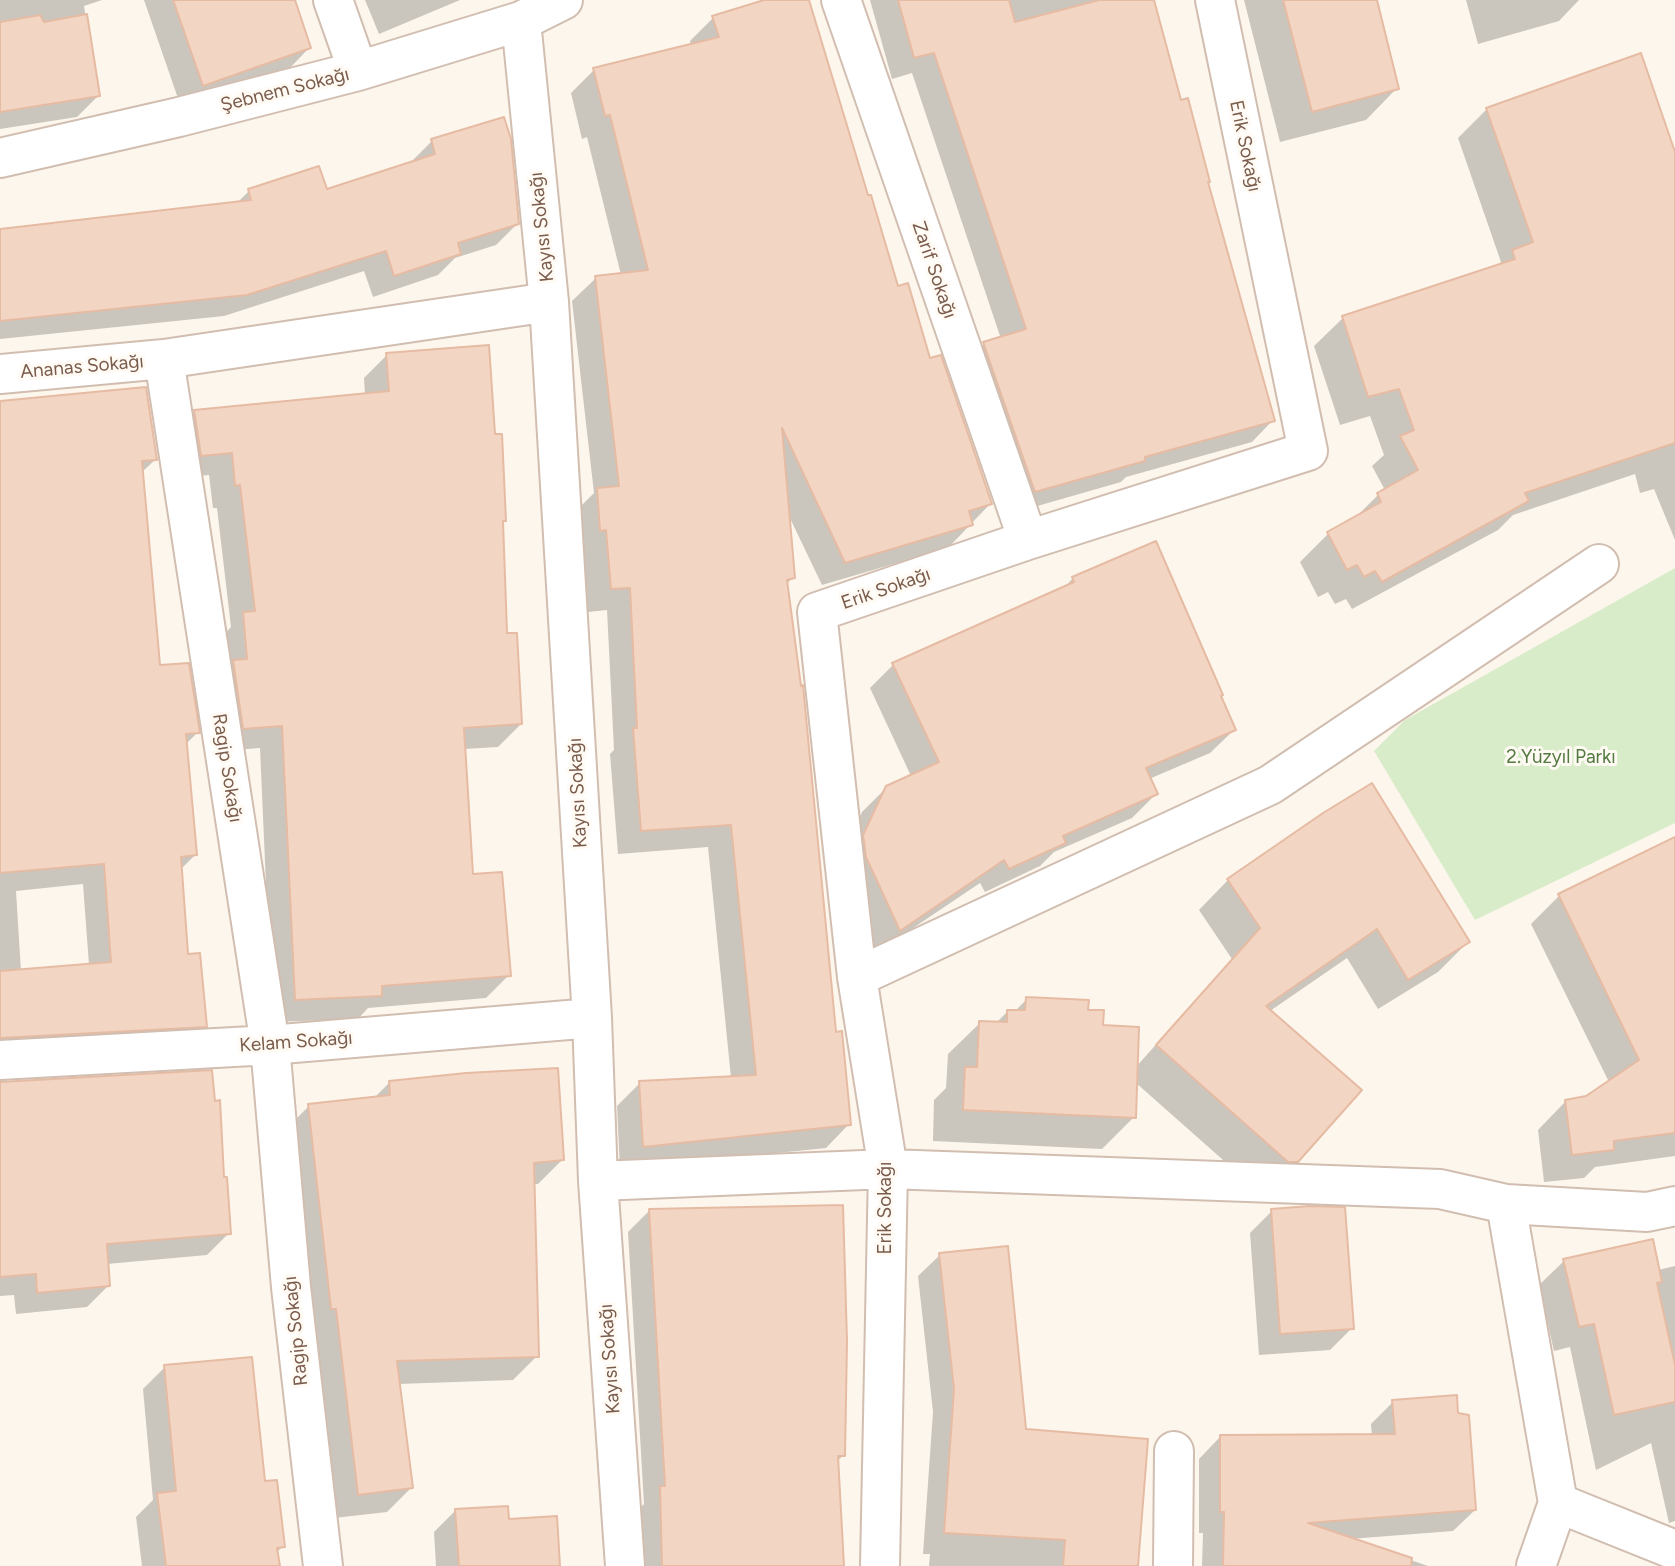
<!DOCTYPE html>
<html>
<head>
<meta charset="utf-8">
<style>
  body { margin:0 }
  canvas { display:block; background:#fdf6ec }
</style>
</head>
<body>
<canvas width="1675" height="1566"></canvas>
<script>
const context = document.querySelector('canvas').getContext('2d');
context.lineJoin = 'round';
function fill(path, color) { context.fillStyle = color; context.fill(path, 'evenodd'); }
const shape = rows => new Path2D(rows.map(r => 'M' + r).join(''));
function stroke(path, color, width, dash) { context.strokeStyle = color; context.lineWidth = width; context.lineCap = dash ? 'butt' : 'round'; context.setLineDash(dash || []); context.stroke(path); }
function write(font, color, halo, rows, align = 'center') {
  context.font = font + ' Figtree,sans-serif'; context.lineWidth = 6; context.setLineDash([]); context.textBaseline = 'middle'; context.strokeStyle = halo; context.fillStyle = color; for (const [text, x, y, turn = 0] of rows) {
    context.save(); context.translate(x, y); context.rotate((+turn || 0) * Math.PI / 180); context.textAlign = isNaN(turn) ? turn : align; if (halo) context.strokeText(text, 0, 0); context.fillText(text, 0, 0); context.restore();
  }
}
fill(shape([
  [1675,568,1675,823,1475,920,1374,751,1405,720]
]), '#d8ecc9');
fill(shape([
  [0,0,102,0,84,6,99,95,77,117,0,129],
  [144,0,293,0,309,48,288,70,181,107],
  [365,0,460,0,379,34],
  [770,0,808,0,897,288,990,504,948,548,822,585,788,514,793,577,786,585,835,1034,849,1124,826,1148,620,1169,617,1106,640,1083,731,1078,708,847,618,854,610,754,614,750,607,610,588,612,584,553,577,553,574,513,594,493,572,301,596,278,621,275,587,137,582,139,571,93,594,70,691,46,690,41,713,18],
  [870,0,1152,0,1179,102,1206,183,1273,420,1252,442,1126,477,1121,482,1013,513,962,365,984,344,1001,339,912,73,892,79],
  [1244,0,1375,0,1397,88,1366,120,1280,142],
  [1466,0,1579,0,1559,21,1478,44],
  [1487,109,1675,181,1675,540,1654,489,1640,493,1635,474,1513,515,1498,530,1352,609,1346,599,1335,604,1328,592,1318,597,1300,562,1328,534,1352,521,1378,495,1385,490,1372,466,1384,455,1370,416,1340,425,1314,346,1343,318,1497,267,1501,262,1458,138],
  [432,141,517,224,496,245,455,258,438,275,373,297,364,271,224,316,0,339,0,231,236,204,249,191,326,192,410,163],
  [387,355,493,436,505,520,501,524,505,635,521,724,498,747,464,749,471,876,509,975,486,998,368,1008,358,1019,272,1022,260,748,221,751,221,637,231,627,217,508,213,508,209,475,178,478,172,435,195,412,365,395,364,378],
  [0,402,156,459,141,473,159,667,198,732,185,745,195,855,180,870,186,956,205,1026,184,1047,0,1058],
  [83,884,89,965,21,971,16,891],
  [1073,578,1220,696,1234,730,1210,753,1149,779,1156,794,1132,818,1054,852,1040,866,985,892,980,883,876,953,843,881,840,860,862,812,887,787,911,776,870,688,893,665,1063,589],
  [1675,839,1675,1156,1595,1167,1584,1178,1544,1182,1538,1130,1566,1101,1587,1098,1609,1082,1531,924,1559,896],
  [1228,880,1468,942,1438,972,1378,1009,1347,958,1270,1011,1297,1161,1267,1191,1258,1191,1135,1082,1134,1117,1102,1149,933,1141,934,1100,946,1088,948,1054,980,1023,996,1023,1008,1011,1014,1012,1027,999,1087,1012,1136,1067,1232,959,1199,910],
  [0,1083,223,1179,229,1233,207,1255,107,1264,109,1285,87,1307,16,1314,14,1295,0,1296],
  [389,1083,562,1160,538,1184,533,1184,537,1356,513,1380,398,1384,411,1488,387,1512,334,1518,285,1130,309,1106,374,1098],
  [649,1211,844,1455,836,1462,842,1566,640,1566,639,1509,644,1504,628,1232],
  [1272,1211,1352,1328,1330,1350,1259,1355,1250,1233],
  [940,1255,1024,1431,1136,1566,929,1566,930,1554,923,1554,933,1412,918,1276],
  [1564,1261,1658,1270,1675,1266,1675,1521,1669,1523,1651,1443,1596,1470,1570,1347,1554,1351,1539,1285],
  [165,1367,263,1483,283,1546,276,1553,278,1566,142,1566,136,1517,153,1500,143,1389],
  [1393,1402,1457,1414,1475,1510,1453,1531,1350,1539,1428,1566,1202,1566,1203,1533,1199,1533,1199,1459,1220,1437,1372,1436,1371,1424],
  [456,1510,507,1521,559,1566,436,1566,434,1532]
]), '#0003');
const building = shape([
  [173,0,295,0,311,48,203,86,173,0],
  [764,0,809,0,868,195,871,195,898,286,908,283,930,358,941,355,992,504,969,511,973,525,845,563,782,428,795,578,787,580,801,686,803,685,836,1032,842,1031,851,1125,643,1147,639,1081,756,1075,731,825,641,831,633,728,637,728,630,588,611,589,606,530,600,531,597,488,619,486,595,276,648,270,610,115,605,116,593,68,719,37,712,16,764,0],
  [898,0,1009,0,1015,22,1099,0,1154,0,1181,100,1188,98,1210,182,1208,182,1275,421,1145,457,1145,461,1035,492,983,342,1026,329,934,53,914,58,898,0],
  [1283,0,1377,0,1399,89,1312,112,1283,0],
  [87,14,100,96,0,112,0,22,40,15,44,22,87,14],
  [1641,53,1675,152,1675,443,1525,493,1529,501,1382,582,1375,571,1364,577,1357,565,1347,570,1327,532,1381,502,1377,493,1418,470,1400,436,1414,430,1399,389,1368,397,1342,316,1515,259,1512,250,1533,242,1486,108,1641,53],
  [504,117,511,139,519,224,458,243,461,254,394,276,386,251,247,295,0,321,0,229,251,200,248,189,319,166,327,189,435,154,431,139,504,117],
  [489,345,495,434,502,434,506,521,503,521,507,633,517,633,522,724,464,728,473,874,502,872,511,976,382,986,382,996,295,1000,282,726,243,729,233,660,247,659,243,612,255,611,240,485,235,486,232,453,201,456,194,410,389,391,386,353,489,345],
  [146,387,157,460,142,461,160,665,189,663,200,733,186,734,197,855,181,857,188,954,200,953,207,1027,0,1038,0,971,111,962,104,864,0,873,0,401,146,387],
  [1156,541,1223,695,1221,696,1236,730,1146,768,1158,794,1063,836,1066,843,1009,869,1004,860,900,931,866,857,863,835,886,786,939,762,892,663,1074,582,1072,577,1156,541],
  [1372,783,1470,942,1408,980,1377,929,1266,1006,1362,1090,1298,1162,1288,1162,1156,1045,1260,928,1227,879,1323,813,1372,783],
  [1675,837,1675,1133,1614,1141,1614,1150,1572,1155,1565,1100,1586,1096,1639,1060,1558,894,1675,837],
  [1026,997,1089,1000,1088,1010,1104,1010,1103,1025,1139,1027,1136,1118,963,1110,965,1067,977,1067,979,1021,1007,1022,1007,1010,1025,1010,1026,997],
  [558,1068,564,1160,534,1163,539,1357,397,1361,413,1488,358,1495,336,1309,331,1309,308,1104,390,1095,389,1081,466,1073,558,1068],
  [212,1070,215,1101,220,1100,224,1177,227,1177,231,1234,107,1244,110,1286,37,1293,36,1274,0,1277,0,1082,212,1070],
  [843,1205,847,1341,845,1456,838,1456,844,1566,662,1566,660,1486,665,1486,649,1209,843,1205],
  [1310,1206,1345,1207,1354,1329,1280,1334,1271,1209,1310,1206],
  [1653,1239,1662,1282,1657,1283,1675,1365,1675,1402,1614,1415,1594,1324,1579,1327,1563,1259,1653,1239],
  [1008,1246,1026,1429,1148,1439,1138,1566,1063,1566,1065,1540,944,1533,954,1389,939,1253,1008,1246],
  [252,1357,265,1481,277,1480,285,1547,277,1548,280,1566,166,1566,157,1493,176,1491,164,1365,252,1357],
  [1457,1395,1458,1413,1469,1415,1476,1510,1308,1523,1412,1558,1411,1566,1223,1566,1224,1512,1220,1512,1220,1435,1395,1434,1392,1400,1457,1395],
  [508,1506,509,1519,557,1516,560,1566,459,1566,455,1509,508,1506]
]);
fill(building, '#f3d5c3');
stroke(building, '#e6bba3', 2);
const minor = shape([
  [333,0,358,71],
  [841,0,1028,540],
  [521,21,549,302,592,1018,598,1181,625,1566],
  [0,158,179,117,358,71,521,21,563,0],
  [0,374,164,359],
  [857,977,1270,785,1599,564],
  [0,1060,270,1045,592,1018],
  [598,1181,888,1169,1440,1189,1506,1204,1558,1503,1675,1550],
  [1506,1204,1647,1212,1675,1206],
  [323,1566,291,1287,270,1045,164,359,549,302],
  [880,1566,888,1169,857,977,817,612,1028,540,1308,451,1215,0],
  [1173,1566,1174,1451],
  [1536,1566,1558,1503]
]);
stroke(minor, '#d1beb0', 42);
stroke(minor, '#fff', 38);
write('19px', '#7a5c4d', '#fffaf3', [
  ["Şebnem Sokağı",285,90,-14],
  ["Erik Sokağı",1245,146,78],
  ["Kayısı Sokağı",542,227,-96],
  ["Zarif Sokağı",934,270,71],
  ["Ananas Sokağı",82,367,-5],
  ["Erik Sokağı",886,589,-19],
  ["Ragip Sokağı",227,768,81],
  ["Kayısı Sokağı",578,793,-93],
  ["Kelam Sokağı",296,1042,-4],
  ["Erik Sokağı",885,1208,-90],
  ["Ragip Sokağı",296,1331,-96],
  ["Kayısı Sokağı",610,1359,-94]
]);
write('19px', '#537a41', '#fffaf3', [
  ["2.Yüzyıl Parkı",1561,757]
]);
</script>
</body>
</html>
